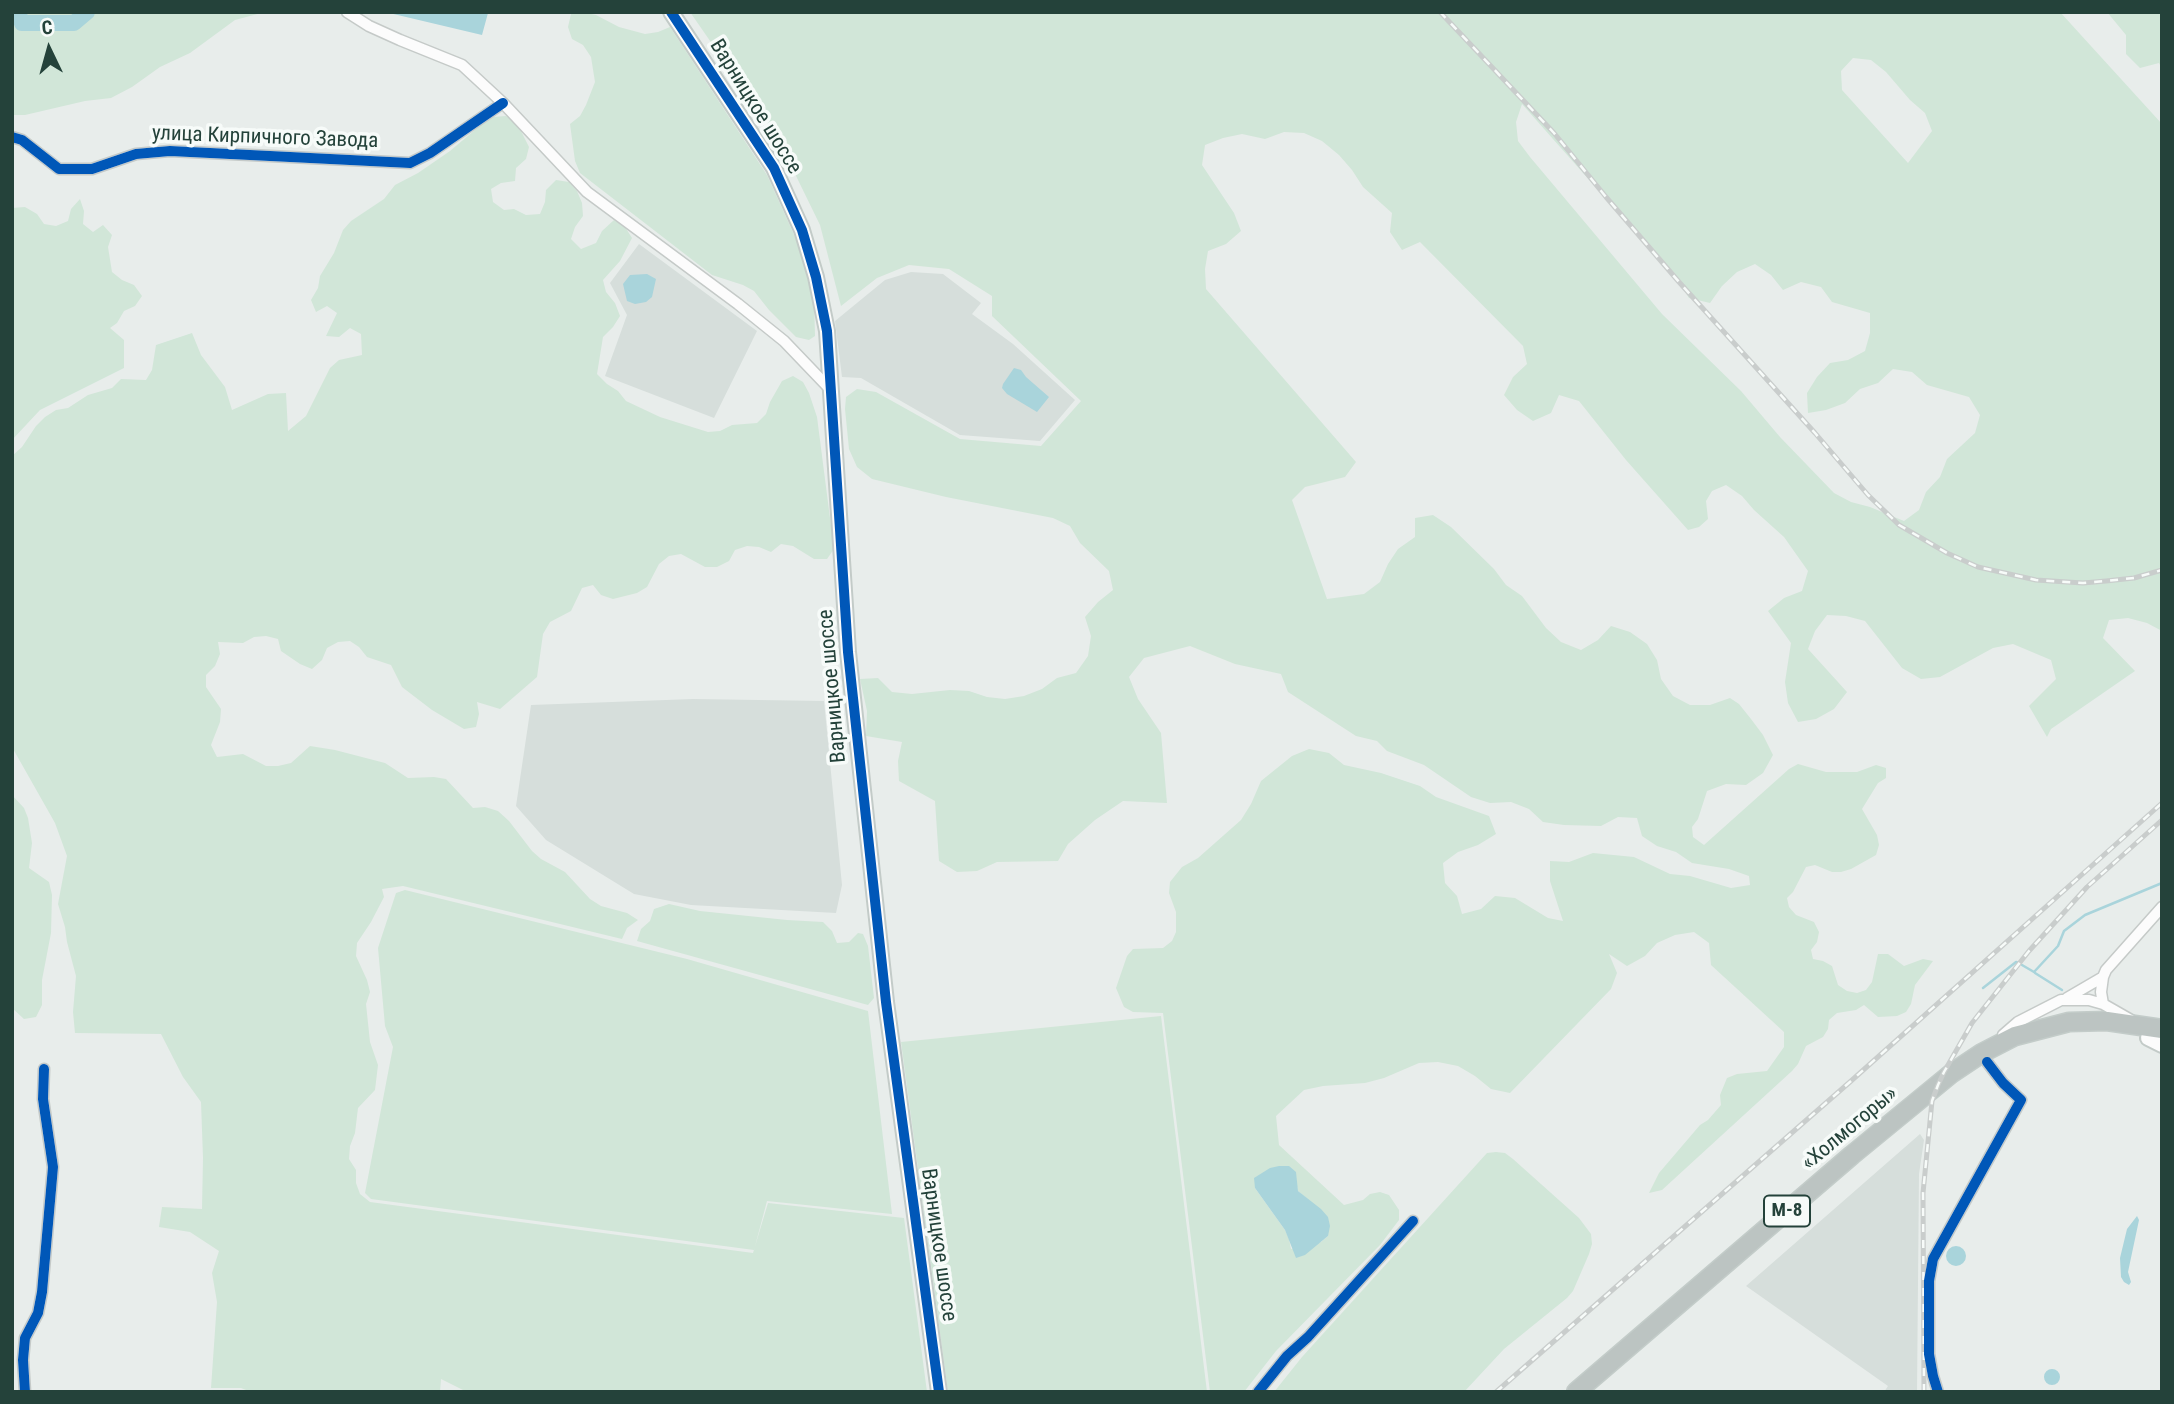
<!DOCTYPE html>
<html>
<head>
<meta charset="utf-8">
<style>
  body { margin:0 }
  #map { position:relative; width:2174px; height:1404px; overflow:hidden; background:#e8edeb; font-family:"Roboto Condensed",sans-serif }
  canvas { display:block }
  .frame { position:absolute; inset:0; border:14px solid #24423a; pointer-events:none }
  .north { position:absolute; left:14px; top:14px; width:70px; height:70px; -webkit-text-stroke:5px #f7fbf9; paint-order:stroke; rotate:355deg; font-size:19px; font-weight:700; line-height:28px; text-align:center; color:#24423a }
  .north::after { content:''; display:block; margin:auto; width:24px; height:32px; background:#24423a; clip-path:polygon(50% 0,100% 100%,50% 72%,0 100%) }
</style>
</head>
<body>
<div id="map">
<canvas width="2174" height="1404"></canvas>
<div class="frame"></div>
<div class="north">С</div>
</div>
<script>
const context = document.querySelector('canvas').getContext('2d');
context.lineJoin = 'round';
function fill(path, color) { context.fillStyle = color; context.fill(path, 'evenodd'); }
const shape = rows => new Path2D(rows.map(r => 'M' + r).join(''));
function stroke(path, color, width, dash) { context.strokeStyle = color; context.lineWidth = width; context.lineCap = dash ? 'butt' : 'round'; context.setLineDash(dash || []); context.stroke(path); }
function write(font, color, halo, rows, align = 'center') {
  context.font = font + ' "Roboto Condensed",sans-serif'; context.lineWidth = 7; context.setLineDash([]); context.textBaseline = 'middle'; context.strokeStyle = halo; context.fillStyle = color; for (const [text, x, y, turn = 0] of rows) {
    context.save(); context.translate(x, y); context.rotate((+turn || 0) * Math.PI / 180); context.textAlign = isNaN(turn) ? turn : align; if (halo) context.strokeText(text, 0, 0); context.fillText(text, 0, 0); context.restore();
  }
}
fill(shape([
  [639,244,757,331,714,418,605,376,627,315,610,283],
  [911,272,943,274,981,303,972,314,1013,344,1075,400,1040,441,960,435,861,378,842,377,835,321,885,280],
  [693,699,824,701,842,885,836,913,691,905,634,894,546,840,516,806,531,705],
  [1920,1134,1924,1140,1919,1174,1917,1392,1884,1392,1888,1386,1746,1286]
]), '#d6dedb');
fill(shape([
  [12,12,265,12,235,20,190,53,160,67,132,87,111,98,85,101,25,115,12,115],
  [582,12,596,15,619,27,645,34,658,32,670,27,767,175,796,239,814,298,815,336,809,340,796,337,769,310,754,291,743,285,712,275,580,173,575,161,570,124,580,116,586,105,595,82,591,57,583,45,572,39,568,27,571,14],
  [690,12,2060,12,2162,124,2162,631,2147,623,2128,618,2109,620,2103,638,2135,671,2051,729,2047,737,2029,706,2056,679,2051,660,2013,644,1993,648,1940,677,1921,679,1902,668,1865,621,1846,616,1827,615,1815,631,1808,649,1847,692,1834,709,1816,719,1798,722,1788,703,1785,682,1791,643,1768,611,1784,598,1802,591,1808,571,1784,537,1754,510,1742,496,1726,485,1712,491,1706,501,1708,519,1699,527,1688,530,1626,460,1579,401,1559,395,1551,413,1533,421,1517,410,1504,395,1513,377,1527,364,1523,346,1420,242,1402,250,1390,232,1392,213,1363,187,1352,170,1339,155,1322,141,1304,133,1284,132,1265,139,1242,134,1223,138,1205,145,1202,165,1234,213,1241,231,1226,244,1208,251,1205,269,1206,289,1356,462,1345,477,1305,487,1292,500,1327,599,1364,594,1380,582,1388,564,1398,549,1415,537,1415,518,1433,515,1451,527,1494,569,1506,585,1522,596,1546,628,1561,642,1581,650,1598,640,1611,626,1630,632,1647,644,1657,660,1661,679,1673,696,1690,705,1710,705,1730,698,1739,704,1751,719,1763,735,1773,755,1763,773,1746,785,1726,784,1707,791,1698,819,1692,827,1693,837,1704,845,1789,769,1798,764,1826,772,1857,772,1876,765,1886,768,1886,778,1878,783,1862,809,1877,835,1879,845,1876,855,1851,869,1841,872,1832,872,1815,865,1806,867,1793,892,1787,898,1789,907,1796,915,1814,922,1819,932,1817,942,1811,950,1813,959,1823,961,1832,966,1838,985,1847,991,1857,993,1866,990,1872,982,1878,954,1888,954,1904,966,1923,959,1933,961,1915,985,1911,1004,1906,1012,1897,1016,1878,1017,1864,1005,1856,1010,1837,1013,1829,1020,1828,1029,1823,1037,1806,1046,1798,1064,1792,1071,1662,1190,1649,1193,1659,1173,1700,1125,1708,1120,1721,1105,1720,1095,1727,1078,1737,1074,1767,1071,1784,1047,1784,1032,1711,965,1709,943,1694,932,1675,935,1657,943,1645,956,1627,966,1609,954,1617,973,1611,989,1510,1093,1491,1089,1475,1076,1458,1066,1438,1062,1419,1063,1384,1078,1365,1083,1323,1086,1304,1090,1276,1116,1279,1145,1344,1205,1363,1200,1370,1194,1380,1192,1389,1195,1399,1210,1399,1220,1380,1245,1276,1351,1244,1392,1210,1392,1163,1013,1133,1012,1124,1007,1116,988,1127,956,1133,949,1163,948,1172,941,1176,932,1176,912,1169,893,1170,882,1182,867,1198,858,1241,820,1251,804,1261,781,1292,756,1309,749,1329,753,1344,765,1381,773,1420,786,1436,797,1489,816,1496,834,1478,845,1458,852,1443,863,1445,883,1457,896,1462,914,1481,909,1495,896,1515,898,1548,918,1563,921,1550,881,1550,861,1569,862,1593,853,1634,857,1670,874,1690,876,1731,888,1750,885,1749,876,1729,869,1692,863,1676,852,1657,846,1642,836,1637,818,1618,817,1601,826,1564,825,1543,822,1529,809,1511,802,1490,803,1471,797,1424,765,1387,751,1377,741,1356,736,1288,692,1281,674,1235,664,1190,646,1144,658,1129,677,1138,699,1161,733,1167,803,1123,801,1095,820,1068,844,1058,861,997,862,977,871,957,872,939,861,935,801,899,781,898,761,902,742,866,736,867,711,860,679,878,678,892,692,912,694,950,690,969,691,987,697,1005,699,1024,696,1042,689,1057,678,1076,673,1088,656,1091,636,1085,617,1098,602,1113,590,1109,571,1080,543,1070,526,1053,518,946,497,872,479,857,467,849,449,845,409,846,397,857,389,876,392,960,439,1041,446,1081,401,992,316,992,296,949,269,909,265,877,278,841,306,820,225,778,139],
  [1853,58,1871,60,1886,72,1910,100,1925,113,1932,131,1908,163,1842,90,1841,71],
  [1522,104,1676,278,1689,298,1710,303,1722,286,1737,272,1755,264,1771,275,1783,290,1801,282,1821,287,1832,302,1870,313,1870,333,1865,351,1848,360,1830,363,1817,377,1807,393,1808,413,1826,410,1845,403,1860,389,1878,383,1893,369,1912,372,1927,385,1969,397,1980,415,1975,433,1947,459,1940,477,1926,492,1919,510,1904,521,1870,507,1851,502,1834,493,1780,437,1741,391,1662,314,1530,157,1518,141,1516,122],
  [1296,1182,1298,1191,1327,1217,1328,1236,1321,1242,1291,1249,1289,1239,1285,1230,1255,1188],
  [2107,12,2162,12,2162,69,2159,63,2140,68,2126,54,2126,35],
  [506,116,517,123,529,147,526,159,516,168,515,181,501,183,491,189,493,202,504,210,514,209,526,215,540,214,545,202,546,190,556,180,569,182,577,191,582,203,583,216,575,227,571,239,581,249,596,243,602,231,614,220,625,227,632,238,620,261,603,280,606,292,615,303,620,316,613,327,603,337,597,374,607,384,618,391,626,401,660,417,708,432,720,431,732,425,757,423,766,414,770,402,782,381,793,376,803,382,809,393,817,417,834,549,827,559,814,559,793,546,781,544,771,552,759,547,747,546,735,550,729,561,717,567,705,567,681,554,669,556,659,564,647,587,637,593,613,599,601,595,593,585,582,588,571,611,550,622,543,634,537,677,500,709,477,702,479,714,476,727,464,729,432,710,402,687,391,665,367,657,359,647,350,641,338,642,327,648,322,660,312,669,300,664,281,651,278,639,266,636,254,637,243,643,218,642,220,654,215,666,206,675,206,687,221,709,220,722,211,745,217,757,243,754,266,766,278,766,291,763,310,746,335,750,385,763,408,778,434,777,446,779,473,808,485,807,498,811,509,821,532,851,541,859,565,872,590,899,601,906,627,913,638,920,627,928,622,939,403,886,382,889,384,897,371,922,357,943,356,956,367,980,370,992,366,1004,370,1042,378,1065,375,1090,358,1108,355,1133,350,1146,349,1159,356,1170,356,1183,360,1194,370,1202,753,1253,768,1203,904,1218,927,1392,467,1392,441,1379,440,1392,251,1392,241,1388,211,1388,217,1302,212,1273,219,1251,190,1232,159,1227,162,1207,202,1209,203,1158,201,1102,183,1077,161,1034,75,1033,73,1012,76,976,67,942,65,927,58,904,67,856,55,823,12,747,12,456,22,447,36,426,45,417,56,410,68,408,88,395,112,388,121,379,146,380,152,370,156,345,192,333,201,355,225,387,232,410,268,394,286,393,288,431,306,416,330,368,339,360,362,355,361,334,350,328,339,337,326,336,337,313,327,306,316,312,311,300,318,288,320,276,334,253,343,230,351,221,384,199,395,185,418,173,450,151,482,124,493,117],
  [80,199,84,211,83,224,93,232,103,225,112,235,108,247,112,272,122,280,134,285,142,296,135,306,124,311,117,323,110,328,124,340,124,368,40,410,12,440,12,208,25,207,37,214,44,224,56,226,68,221,71,209],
  [12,795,24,808,28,818,32,843,29,868,49,882,52,895,51,933,42,980,42,1005,36,1017,24,1019,12,1008],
  [405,890,687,959,868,1011,892,1214,767,1201,754,1250,371,1199,365,1193,393,1047,385,1026,378,948,396,893],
  [669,904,700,911,787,920,823,922,832,931,837,943,849,942,858,933,863,934,868,946,874,998,868,1005,637,941,641,929,650,921,654,909],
  [1161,1016,1207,1392,948,1392,901,1042],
  [1496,1152,1505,1153,1513,1159,1579,1218,1591,1234,1592,1244,1589,1254,1573,1291,1567,1298,1504,1349,1464,1392,1274,1392,1302,1357,1487,1153]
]), '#d1e6d8');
fill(shape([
  [385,12,485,12,488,13,482,35],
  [647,274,656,279,652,297,646,302,635,304,627,301,623,284,630,275],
  [1014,368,1021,370,1026,377,1049,397,1037,412,1007,394,1002,388,1003,384],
  [1279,1166,1289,1166,1296,1172,1298,1191,1321,1209,1328,1217,1330,1226,1328,1236,1305,1255,1296,1258,1285,1230,1255,1188,1254,1178,1270,1168],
  [2137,1216,2139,1220,2128,1272,2131,1282,2129,1285,2124,1282,2121,1277,2120,1258,2127,1229],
  '1946 1256a10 10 0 1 1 20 0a10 10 0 1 1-20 0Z',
  '2044 1377a8 8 0 1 1 16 0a8 8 0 1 1-16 0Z'
]), '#a9d4db');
stroke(shape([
  [2022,965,2034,972,2058,946,2064,931,2085,915,2162,883],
  [2035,973,2062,990],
  [1983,988,2016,962,2019,963]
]), '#a9d4db', 2.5);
stroke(shape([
  [18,12,22,23,74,23,87,12]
]), '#a9d4db', 16);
const street = shape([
  [347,12,369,26,400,40,462,65,503,103,587,192,738,304,784,341,830,389],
  [12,137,22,140,59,169,92,169,136,154,170,151,410,163,430,153,503,103],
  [2067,998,2103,977],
  [2103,1004,2101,992,2103,977,2106,970,2162,907],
  [2003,1035,2018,1022,2061,1000,2089,1000,2103,1004,2131,1020],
  [25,1392,23,1360,25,1338,38,1313,42,1292,53,1167,43,1099,44,1069],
  [1258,1392,1287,1356,1308,1337,1413,1221],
  [1938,1392,1933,1376,1929,1354,1929,1281,1933,1259,2021,1100,2003,1083,1987,1062]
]);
const secondary = shape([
  [671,12,774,168,802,230,816,277,827,331,848,652,886,1002,939,1392],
  [2148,1038,2162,1045]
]);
const highway = shape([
  [1576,1392,1852,1155,1952,1073,1982,1053,2015,1036,2069,1022,2107,1021,2162,1029]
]);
stroke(street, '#c5cac8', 13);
stroke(secondary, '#c3cbc8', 18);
stroke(highway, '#c3ccc9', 21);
stroke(street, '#fcfcfc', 10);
stroke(secondary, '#fcfcfc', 14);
stroke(highway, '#bcc4c2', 18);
const rail = shape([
  [1440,12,1554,133,1606,197,1679,282,1815,433,1868,495,1899,525,1947,553,1978,567,2036,580,2083,583,2106,581,2134,578,2162,570],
  [1496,1392,1851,1081,2162,803],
  [1924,1392,1923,1193,1932,1101,1938,1085,1944,1072,1972,1023,2029,951,2087,887,2162,820]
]);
stroke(rail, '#c9cdcc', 5);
stroke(rail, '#f7fbf9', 2.5, [8]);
stroke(shape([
  [671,12,774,168,802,230,816,277,827,331,848,652,886,1002,939,1392],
  [12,137,22,140,59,169,92,169,136,154,170,151,410,163,430,153,503,103],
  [25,1392,23,1360,25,1338,38,1313,42,1292,53,1167,43,1099,44,1069],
  [1258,1392,1287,1356,1308,1337,1413,1221],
  [1938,1392,1933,1376,1929,1354,1929,1281,1933,1259,2021,1100,2003,1083,1987,1062]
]), '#0057b8', 10);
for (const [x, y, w] of [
  [1787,1211,46]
]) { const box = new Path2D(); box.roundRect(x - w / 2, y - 15.5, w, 31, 5); context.fillStyle = '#f7fbf9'; context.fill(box); stroke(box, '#24423a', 2); }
write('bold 19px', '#24423a', null, [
  ["М-8",1787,1211]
]);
write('21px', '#24423a', '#f7fbf9', [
  ["Варницкое шоссе",755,107,58],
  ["улица Кирпичного Завода",265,138,2],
  ["Варницкое шоссе",833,686,-95],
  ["«Холмогоры»",1850,1129,-40],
  ["Варницкое шоссе",938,1245,82]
]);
</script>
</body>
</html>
